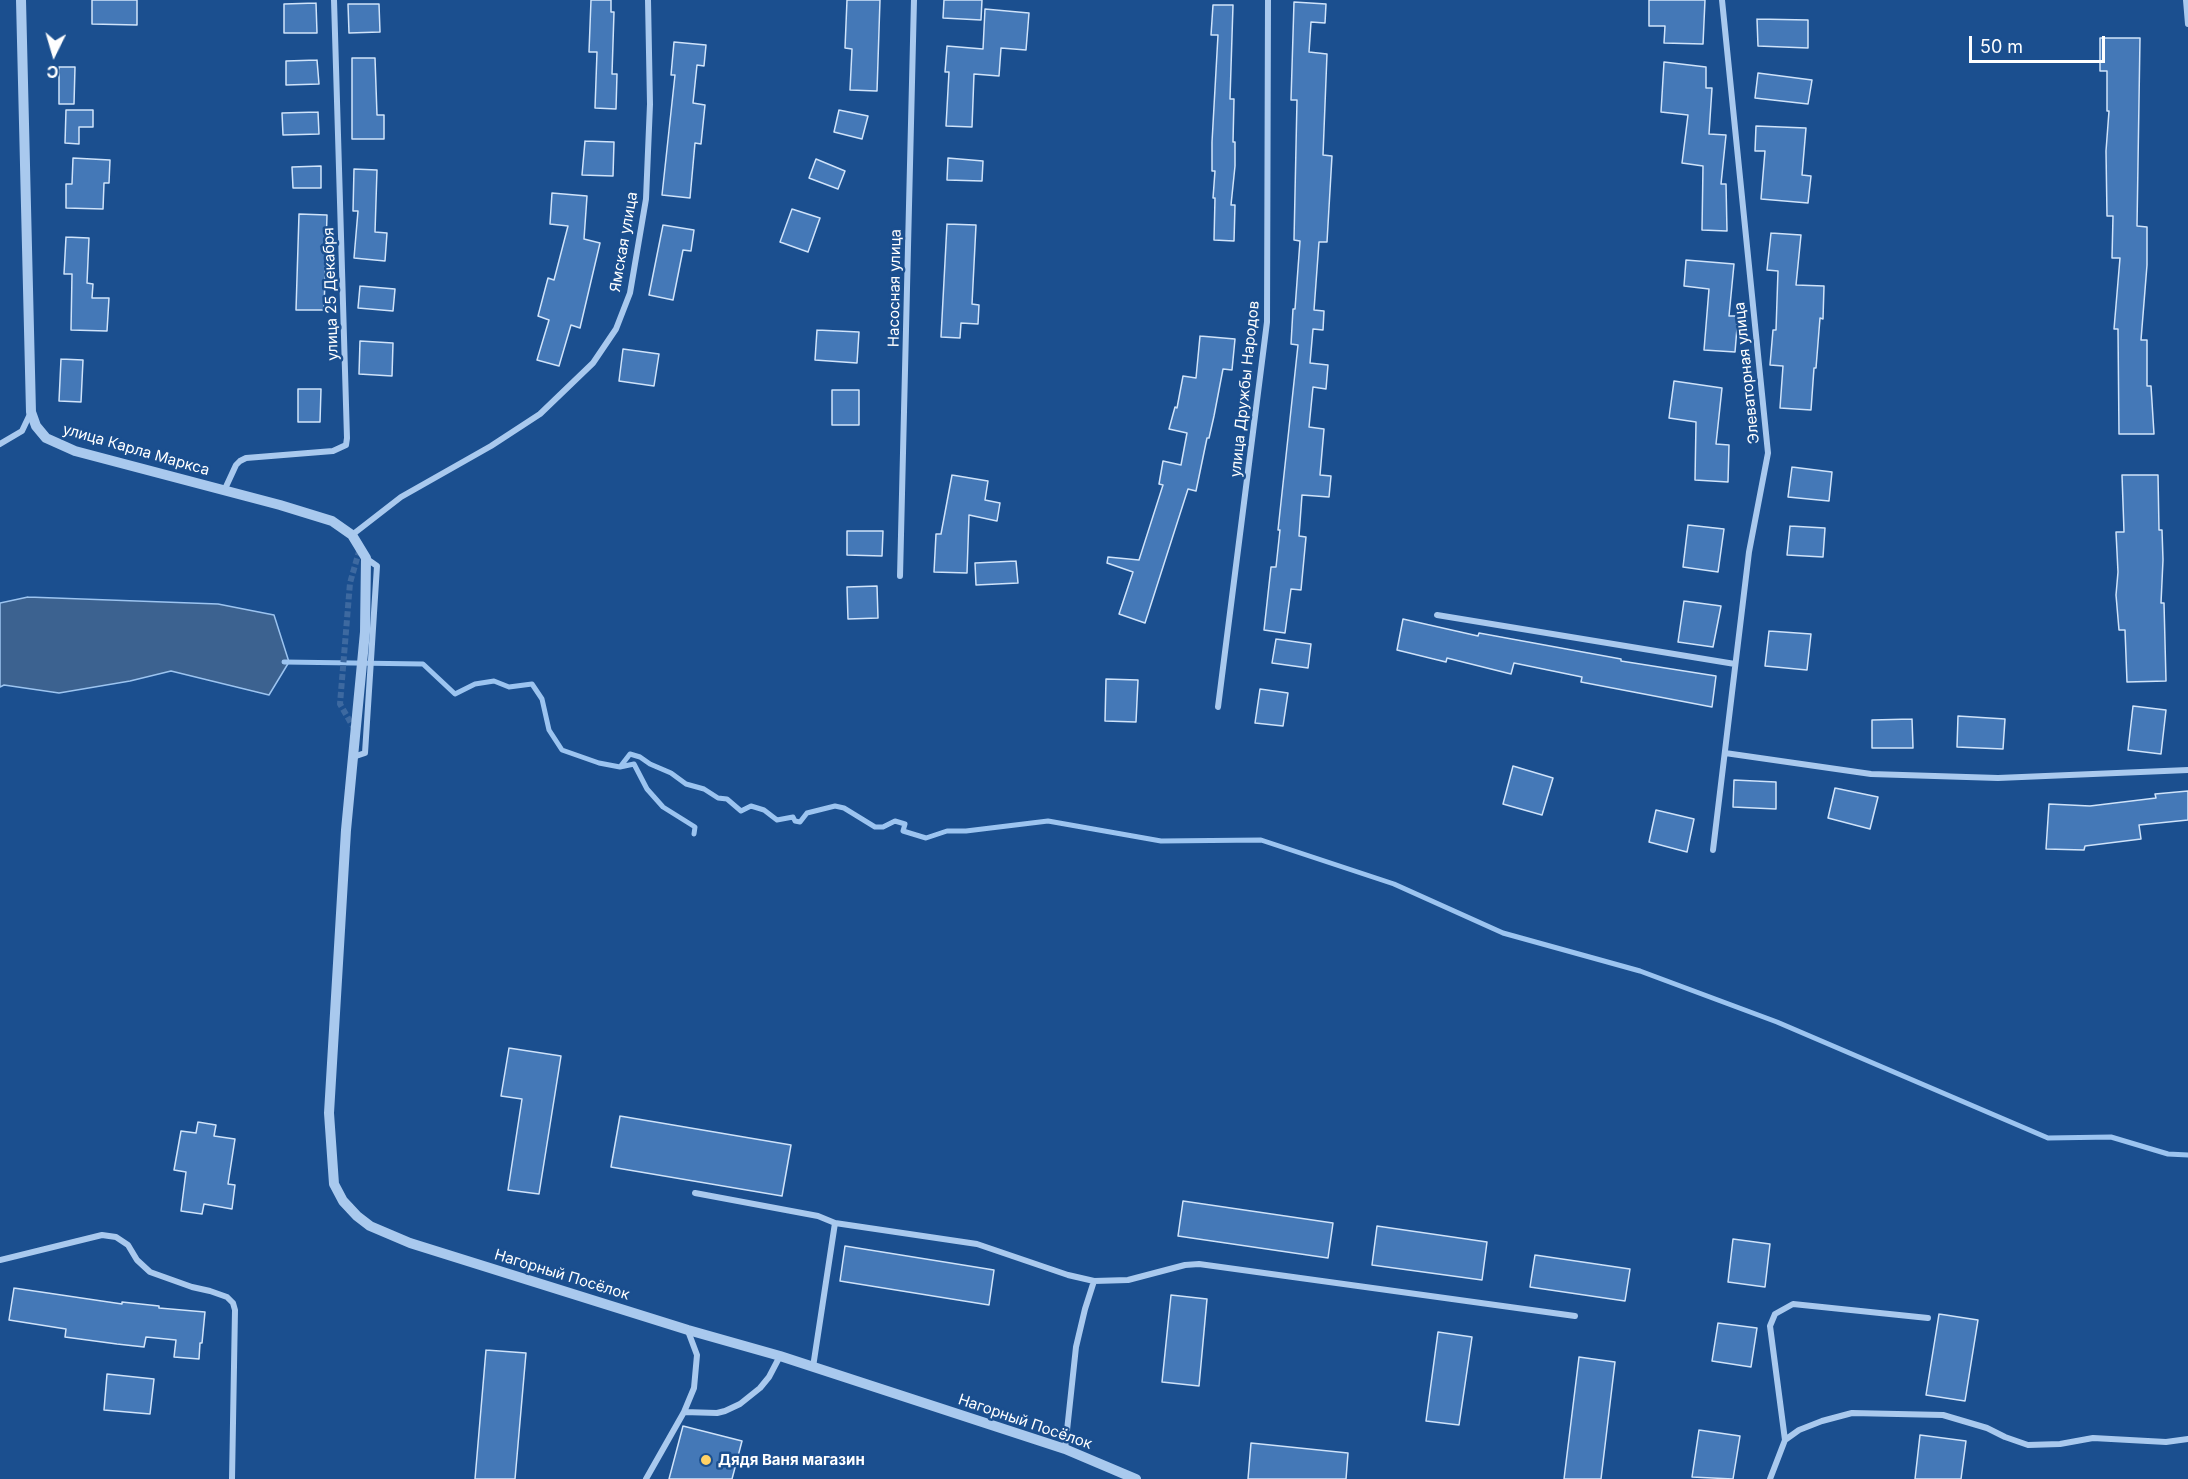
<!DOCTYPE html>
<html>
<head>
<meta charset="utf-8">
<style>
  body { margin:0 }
  #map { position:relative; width:2188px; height:1479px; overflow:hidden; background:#1b4f8f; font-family:Inter,sans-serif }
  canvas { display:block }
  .north { position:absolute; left:24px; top:24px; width:60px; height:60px; -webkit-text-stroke:4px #1b4f8f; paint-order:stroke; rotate:185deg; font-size:16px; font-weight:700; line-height:24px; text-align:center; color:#fff }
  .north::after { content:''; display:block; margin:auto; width:21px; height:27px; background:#fff; clip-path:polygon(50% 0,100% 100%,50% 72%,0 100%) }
  .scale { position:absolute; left:1969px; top:36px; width:136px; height:27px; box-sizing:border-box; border:3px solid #fff; border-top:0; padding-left:8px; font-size:18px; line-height:21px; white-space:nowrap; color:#fff; -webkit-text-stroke:4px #1b4f8f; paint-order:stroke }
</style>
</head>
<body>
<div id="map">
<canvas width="2188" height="1479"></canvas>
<div class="north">С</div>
<div class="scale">50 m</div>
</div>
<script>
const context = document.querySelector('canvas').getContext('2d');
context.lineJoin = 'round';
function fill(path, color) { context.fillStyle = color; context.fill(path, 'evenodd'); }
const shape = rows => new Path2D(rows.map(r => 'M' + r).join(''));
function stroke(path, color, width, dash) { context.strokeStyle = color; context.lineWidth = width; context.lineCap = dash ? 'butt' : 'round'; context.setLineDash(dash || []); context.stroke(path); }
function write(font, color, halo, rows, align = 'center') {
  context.font = font + ' Inter,sans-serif'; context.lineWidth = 5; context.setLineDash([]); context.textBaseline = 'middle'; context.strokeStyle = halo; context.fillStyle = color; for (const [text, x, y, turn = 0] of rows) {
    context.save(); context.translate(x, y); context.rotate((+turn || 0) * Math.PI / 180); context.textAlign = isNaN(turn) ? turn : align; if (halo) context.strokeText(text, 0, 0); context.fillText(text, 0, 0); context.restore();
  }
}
const water = shape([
  [28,597,218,604,274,615,289,662,269,695,171,671,130,681,59,693,4,685,0,687,0,603,28,597]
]);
fill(water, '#3c6290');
stroke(water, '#9cc4f0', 1.5);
stroke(shape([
  [284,662,423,664,455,694,475,684,494,681,509,687,532,684,542,699,549,730,562,750,599,763,620,767,630,754,640,757,650,764,671,773,686,784,704,789,718,798,727,799,741,811,751,806,764,810,777,820,793,817,795,821,800,822,807,813,835,806,844,808,875,827,883,827,895,821,905,824,903,831,926,838,947,831,966,831,1048,821,1161,841,1261,840,1394,884,1503,933,1640,971,1777,1022,2048,1138,2111,1137,2168,1154,2188,1155],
  [620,767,634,764,647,789,663,807,695,827,694,834]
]), '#9cc4f0', 5);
const building = shape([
  [92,0,137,0,137,25,92,24,92,0],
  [591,0,611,0,611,12,614,12,612,74,617,74,616,109,595,108,597,52,589,52,591,0],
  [847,0,880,0,877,91,850,90,852,49,845,48,847,0],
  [944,0,982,0,981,20,943,18,944,0],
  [1649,0,1705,0,1703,44,1664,43,1665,26,1649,26,1649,0],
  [1294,2,1326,4,1325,23,1311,22,1309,52,1327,54,1323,155,1332,156,1327,242,1319,242,1314,310,1324,311,1323,330,1313,329,1310,363,1328,365,1326,389,1313,387,1309,427,1324,429,1320,475,1331,476,1329,497,1302,495,1299,536,1306,537,1301,590,1291,589,1285,633,1264,630,1271,567,1276,567,1280,530,1278,530,1298,345,1291,344,1293,309,1295,309,1300,241,1294,240,1297,100,1291,100,1294,2],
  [316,3,317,33,284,33,284,4,316,3],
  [348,4,379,4,380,32,349,33,348,4],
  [1213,5,1233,5,1230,99,1234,99,1233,142,1235,142,1235,166,1231,205,1235,205,1234,241,1214,240,1215,198,1213,198,1215,171,1212,171,1212,142,1218,35,1211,35,1213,5],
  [985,9,1029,13,1026,50,1001,48,999,76,974,74,972,127,946,126,949,72,945,72,947,46,983,49,985,9],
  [1757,19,1808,20,1808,48,1758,46,1757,19],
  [2100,38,2140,38,2137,226,2147,227,2147,265,2141,340,2147,340,2147,386,2151,386,2154,434,2119,434,2118,329,2114,329,2120,258,2112,258,2113,216,2107,216,2106,151,2109,111,2107,111,2107,71,2100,71,2100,38],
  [674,42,706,45,704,66,697,65,693,103,705,105,701,144,695,143,690,198,662,195,675,75,671,75,674,42],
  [352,58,375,58,377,115,384,115,384,139,352,139,352,58],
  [317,60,319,84,286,85,286,61,317,60],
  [1664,62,1706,67,1706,88,1712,88,1709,134,1726,135,1721,184,1726,184,1727,231,1702,230,1703,166,1682,163,1688,115,1661,112,1664,62],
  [59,67,75,67,74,104,59,104,59,67],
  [1758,73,1812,80,1808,104,1755,98,1758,73],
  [66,110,93,110,93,127,79,127,79,144,65,143,66,110],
  [839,110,868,116,862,139,834,132,839,110],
  [318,112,319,134,283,135,282,113,318,112],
  [1756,126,1806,128,1802,175,1811,176,1808,203,1761,199,1765,151,1755,151,1756,126],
  [585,141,614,142,613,176,582,175,585,141],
  [73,158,110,160,109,183,104,183,103,209,66,208,66,184,72,184,73,158],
  [948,158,983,161,982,181,947,180,948,158],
  [816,159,845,171,838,189,809,178,816,159],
  [321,166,321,188,293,188,292,167,321,166],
  [354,169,377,170,375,232,387,233,385,261,354,258,358,211,353,211,354,169],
  [552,193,587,196,584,239,600,243,580,328,571,325,559,366,537,360,549,320,538,316,548,278,554,280,568,226,550,224,552,193],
  [792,209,820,218,808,252,780,242,792,209],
  [299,214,327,215,324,310,296,310,299,214],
  [947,224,976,225,972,304,979,305,978,324,961,323,960,338,941,337,947,224],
  [663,225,694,230,691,251,683,250,673,300,649,295,663,225],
  [1771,233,1801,235,1796,285,1824,286,1823,319,1820,318,1816,368,1814,368,1811,410,1780,408,1783,366,1770,365,1773,330,1776,330,1778,271,1767,270,1771,233],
  [66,237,89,238,87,283,93,284,92,298,109,298,107,331,71,330,72,274,64,274,66,237],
  [1686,260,1734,264,1729,316,1738,316,1735,352,1704,350,1709,289,1684,286,1686,260],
  [360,286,395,289,393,311,358,308,360,286],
  [817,330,859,332,857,363,815,360,817,330],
  [1200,336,1235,339,1232,370,1223,369,1214,416,1209,438,1207,438,1196,491,1188,489,1145,623,1119,614,1133,572,1107,563,1108,557,1139,560,1163,485,1159,484,1163,461,1181,465,1187,433,1169,429,1175,407,1177,408,1183,376,1196,378,1200,336],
  [360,341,393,343,392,376,359,374,360,341],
  [623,349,659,354,654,386,619,381,623,349],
  [61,359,83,360,81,402,59,401,61,359],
  [1674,381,1722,388,1716,444,1729,445,1728,482,1695,480,1696,422,1669,418,1674,381],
  [298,389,321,389,320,422,298,422,298,389],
  [832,390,859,390,859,425,832,425,832,390],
  [1792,467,1832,472,1829,501,1788,497,1792,467],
  [952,475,988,481,985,500,1000,503,997,521,969,515,967,573,934,572,936,534,941,534,952,475],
  [2122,475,2158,475,2159,530,2162,530,2163,560,2161,603,2164,603,2166,681,2127,682,2125,630,2119,630,2116,595,2118,572,2116,532,2124,532,2122,475],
  [1688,525,1724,529,1718,572,1683,567,1688,525],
  [1790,526,1825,528,1823,557,1787,555,1790,526],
  [847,531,883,531,882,556,847,555,847,531],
  [1016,561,1018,583,976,585,975,563,1016,561],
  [877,586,878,618,848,619,847,587,877,586],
  [1684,601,1721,606,1713,647,1678,642,1684,601],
  [1403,619,1478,636,1479,633,1621,659,1621,661,1716,676,1712,707,1581,682,1582,677,1514,663,1511,674,1447,658,1446,662,1397,650,1403,619],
  [1769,631,1811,634,1807,670,1765,666,1769,631],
  [1276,639,1311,644,1308,668,1272,663,1276,639],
  [1106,679,1138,680,1136,722,1105,721,1106,679],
  [1260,689,1288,693,1283,726,1255,723,1260,689],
  [2133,706,2166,710,2161,754,2128,750,2133,706],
  [1958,716,2005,719,2003,749,1957,747,1958,716],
  [1912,719,1913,748,1872,748,1872,720,1912,719],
  [1513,766,1553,778,1542,815,1503,804,1513,766],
  [1734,780,1776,782,1776,809,1733,807,1734,780],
  [1835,788,1878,797,1870,829,1828,818,1835,788],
  [2188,791,2188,820,2139,825,2141,839,2085,846,2084,850,2046,849,2049,804,2090,806,2156,798,2155,794,2188,791],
  [1656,810,1694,819,1687,852,1649,842,1656,810],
  [509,1048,561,1056,539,1194,508,1190,522,1099,501,1096,509,1048],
  [620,1116,791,1145,782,1196,611,1167,620,1116],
  [198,1122,216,1125,214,1136,235,1139,228,1184,235,1185,232,1209,204,1204,202,1214,181,1211,186,1172,174,1170,181,1131,196,1133,198,1122],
  [1183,1201,1333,1223,1328,1258,1178,1236,1183,1201],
  [1377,1226,1487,1242,1482,1280,1372,1265,1377,1226],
  [1733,1239,1770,1244,1765,1287,1728,1282,1733,1239],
  [845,1246,994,1270,989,1305,840,1281,845,1246],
  [1535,1255,1630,1269,1625,1301,1530,1287,1535,1255],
  [14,1288,122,1304,122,1302,159,1306,159,1308,205,1312,202,1343,200,1343,199,1359,174,1357,176,1340,146,1337,144,1347,117,1344,65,1337,66,1329,9,1320,14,1288],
  [1171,1295,1207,1299,1199,1386,1162,1382,1171,1295],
  [1939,1314,1978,1320,1965,1401,1926,1395,1939,1314],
  [1718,1323,1757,1328,1751,1367,1712,1361,1718,1323],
  [1438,1332,1472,1337,1459,1425,1426,1421,1438,1332],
  [486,1350,526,1353,515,1479,475,1479,486,1350],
  [1579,1357,1615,1362,1601,1479,1564,1479,1579,1357],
  [107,1374,154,1379,150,1414,104,1410,107,1374],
  [683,1426,742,1441,732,1479,669,1479,683,1426],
  [1699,1430,1740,1436,1733,1479,1692,1477,1699,1430],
  [1920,1435,1966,1441,1961,1479,1915,1479,1920,1435],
  [1251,1443,1348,1453,1346,1479,1248,1479,1251,1443]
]);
fill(building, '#4478b7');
stroke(building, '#cfe3fa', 1.5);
stroke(shape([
  [355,730,340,704,350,583,360,548]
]), '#3d69a0', 6, [6, 3]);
stroke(shape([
  [2186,0,2188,24],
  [0,444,22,431,31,412],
  [224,491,236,465,240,461,246,458,333,451,346,445,347,438,334,0],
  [352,535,401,497,491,446,540,414,593,363,616,329,630,293,646,199,650,104,648,0],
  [900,576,914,0],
  [1437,615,1735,664],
  [1218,707,1267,322,1268,0],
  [1725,753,1871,774,1998,778,2188,770],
  [353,757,365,753,377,566,367,559],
  [1713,850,1749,552,1768,453,1722,0],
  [695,1193,818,1216,835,1223,813,1367],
  [835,1223,977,1244,1068,1275,1094,1281,1128,1280,1185,1265,1199,1264,1575,1316],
  [0,1260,102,1235,116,1237,128,1245,137,1260,150,1272,192,1287,210,1291,227,1297,233,1303,235,1310,232,1479],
  [684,1412,717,1413,725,1411,740,1404,760,1388,769,1377,780,1356],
  [1785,1440,1799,1430,1822,1421,1852,1413,1943,1415,1987,1428,2005,1437,2028,1445,2060,1444,2093,1438,2166,1442,2188,1439],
  [1065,1449,1076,1347,1085,1309,1094,1281],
  [646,1479,684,1412,694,1388,697,1355,688,1331],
  [1770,1479,1785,1440,1770,1326,1775,1314,1793,1304,1928,1318]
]), '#a9c9ee', 6);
stroke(shape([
  [21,0,31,412,36,426,46,438,75,451,280,505,332,521,352,535,366,558,365,632,346,830,329,1113,334,1184,343,1201,357,1216,370,1226,410,1243,688,1330,780,1356,1065,1449,1136,1479]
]), '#a9c9ee', 10);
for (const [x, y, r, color] of [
  [706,1460,6,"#ffd166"]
]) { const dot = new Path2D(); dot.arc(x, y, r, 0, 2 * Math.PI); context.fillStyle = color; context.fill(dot); stroke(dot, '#1b4f8f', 2); }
write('15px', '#fff', '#1b4f8f', [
  ["Ямская улица",624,242,-80],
  ["Насосная улица",895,288,-89],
  ["улица 25 Декабря",331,294,-92],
  ["Элеваторная улица",1747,373,-96],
  ["улица Дружбы Народов",1245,389,-84],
  ["улица Карла Маркса",136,450,16],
  ["Нагорный Посёлок",562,1275,17],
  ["Нагорный Посёлок",1025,1422,19]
]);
write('bold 15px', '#fff', '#1b4f8f', [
  ["Дядя Ваня магазин",718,1460]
], 'left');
</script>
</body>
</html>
